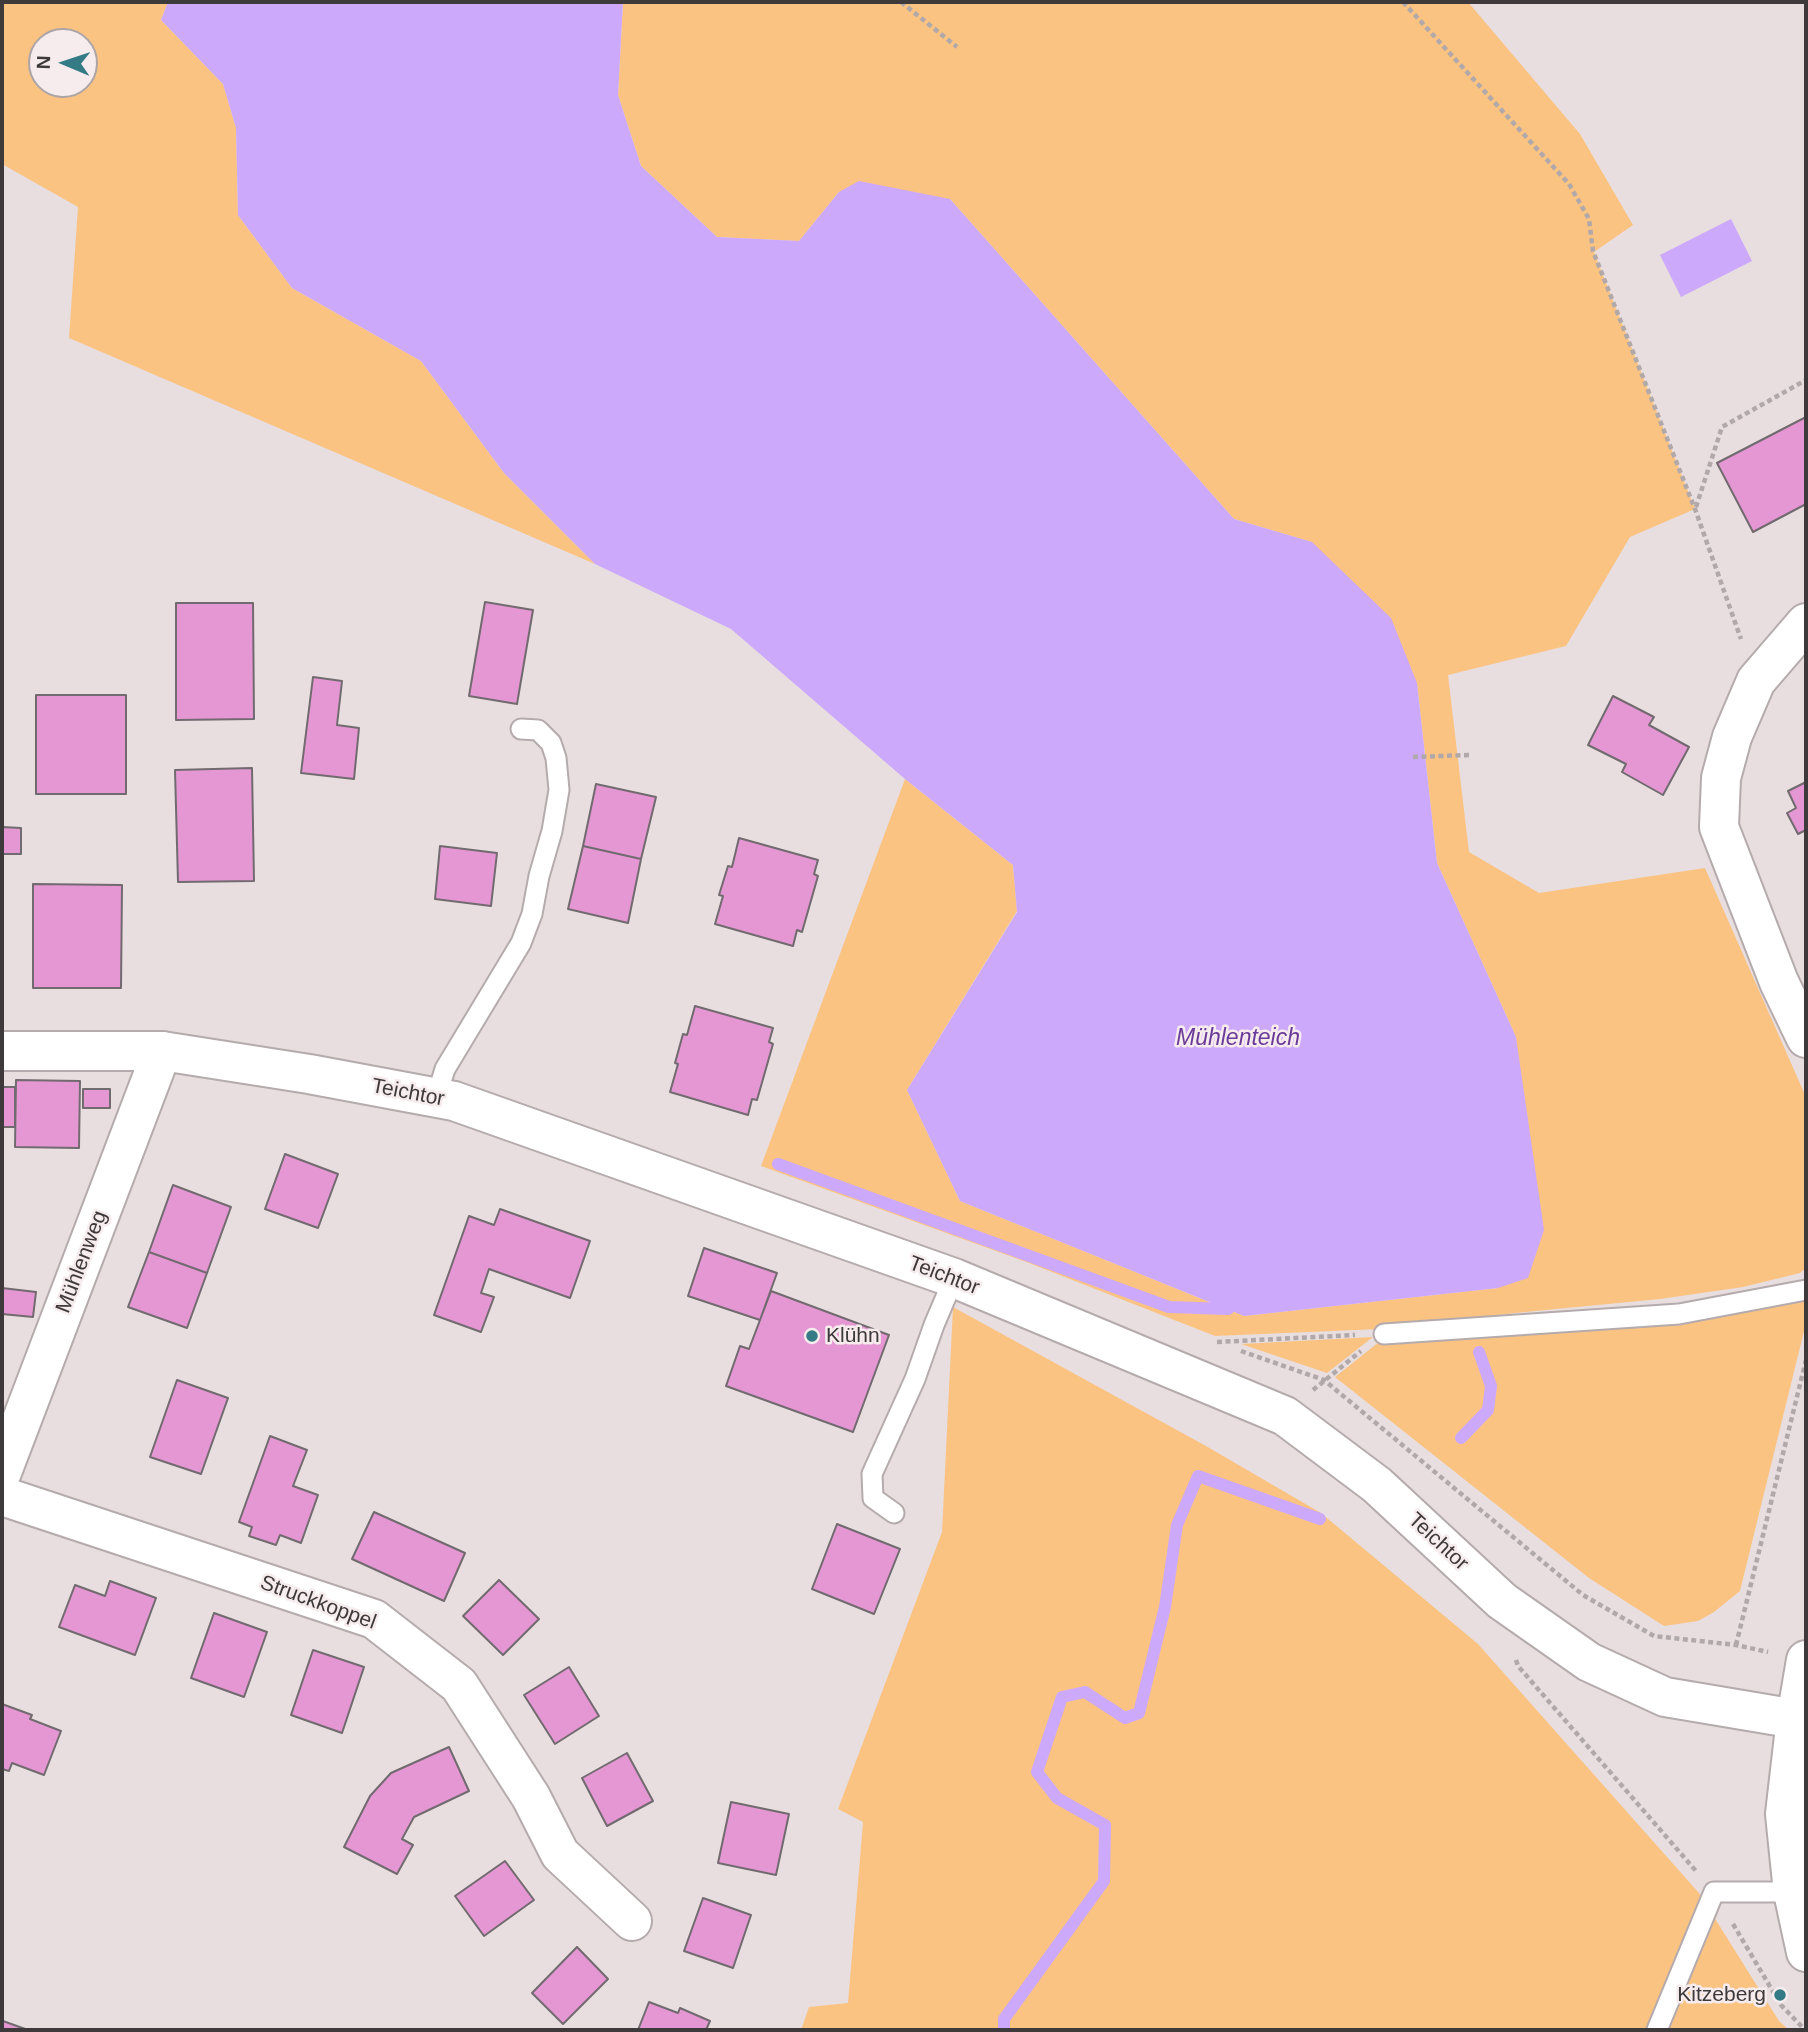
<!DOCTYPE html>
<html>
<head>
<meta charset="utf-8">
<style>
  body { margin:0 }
  #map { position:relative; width:1808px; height:2032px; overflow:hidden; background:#e8dee0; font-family:Helvetica,sans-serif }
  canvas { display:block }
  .frame { position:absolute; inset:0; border:4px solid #3e3a3b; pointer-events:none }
  .north { position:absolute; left:28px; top:28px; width:70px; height:70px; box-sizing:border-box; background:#f6ebed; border:2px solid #aca4a6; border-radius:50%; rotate:272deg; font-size:19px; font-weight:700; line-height:28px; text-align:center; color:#3e3a3b }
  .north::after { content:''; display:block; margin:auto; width:24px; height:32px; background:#347b85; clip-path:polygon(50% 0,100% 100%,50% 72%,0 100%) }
</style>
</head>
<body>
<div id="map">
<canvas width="1808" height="2032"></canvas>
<div class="frame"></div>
<div class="north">N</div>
</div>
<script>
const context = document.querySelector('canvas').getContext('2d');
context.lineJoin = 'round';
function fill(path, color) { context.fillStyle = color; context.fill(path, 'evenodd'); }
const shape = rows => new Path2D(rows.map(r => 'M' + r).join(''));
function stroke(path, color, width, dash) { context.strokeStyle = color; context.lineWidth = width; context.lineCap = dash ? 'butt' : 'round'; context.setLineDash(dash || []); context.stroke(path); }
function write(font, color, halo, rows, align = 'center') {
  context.font = font + ' Helvetica,sans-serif'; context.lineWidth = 5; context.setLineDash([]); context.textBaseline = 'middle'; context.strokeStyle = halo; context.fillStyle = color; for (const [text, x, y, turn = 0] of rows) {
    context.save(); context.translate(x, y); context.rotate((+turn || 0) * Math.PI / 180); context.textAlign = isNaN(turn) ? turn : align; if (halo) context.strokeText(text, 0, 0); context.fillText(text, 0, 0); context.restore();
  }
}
fill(shape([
  [2,2,168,2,161,20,223,84,236,128,238,215,292,288,421,361,504,473,595,564,69,338,78,207,2,164],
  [42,42,84,42,84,84,42,84],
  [623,2,1468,2,1580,134,1633,225,1594,252,1695,509,1630,537,1566,646,1448,675,1469,852,1539,893,1705,868,1806,1097,1806,1268,1800,1273,1743,1287,1660,1299,1515,1313,1380,1329,1215,1336,1029,1263,761,1166,905,779,1013,865,1017,911,907,1090,960,1201,1244,1316,1498,1288,1516,1037,1437,863,1417,683,1312,542,1234,519,950,199,839,192,799,241,717,237,641,166,618,95],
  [1806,1296,1806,1323,1740,1591,1714,1612,1698,1621,1664,1626,1589,1578,1335,1377,1384,1338],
  [953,1307,1206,1446,1321,1513,1478,1644,1699,1893,1779,2021,1789,2030,801,2030,809,2007,848,2003,863,1822,838,1809,942,1532],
  [1373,1337,1327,1373,1241,1344]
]), '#fac382');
fill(shape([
  [168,2,623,2,618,95,641,166,717,237,799,241,839,192,859,181,950,199,1234,519,1312,542,1391,618,1417,683,1437,863,1516,1037,1544,1230,1528,1278,1498,1288,1244,1316,960,1201,907,1090,1017,912,1013,865,905,779,731,629,595,564,504,473,421,361,292,288,238,215,236,128,223,84,161,20],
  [1731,219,1752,261,1681,297,1660,255]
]), '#cda9fc');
stroke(shape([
  [778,1164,1169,1307,1228,1309],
  [1461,1438,1488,1410,1491,1386,1479,1352],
  [1004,2030,1004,2019,1104,1881,1105,1825,1057,1798,1037,1772,1062,1697,1085,1692,1125,1718,1139,1713,1165,1607,1177,1525,1198,1476,1320,1519]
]), '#cda9fc', 12);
const building = shape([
  [1806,417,1806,504,1753,532,1717,463,1806,417],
  [485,602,533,610,517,704,469,696,485,602],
  [176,603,253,603,254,719,176,720,176,603],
  [313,677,342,681,337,725,359,728,354,779,301,773,313,677],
  [36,695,126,695,126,794,36,794,36,695],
  [1613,696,1654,717,1649,725,1689,747,1663,795,1622,772,1626,764,1588,745,1613,696],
  [252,768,254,881,178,882,175,770,252,768],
  [1806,782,1806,830,1798,834,1787,813,1796,808,1788,791,1806,782],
  [596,784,656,797,641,859,583,846,596,784],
  [2,827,21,828,21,854,2,854,2,827],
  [739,838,818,860,814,874,818,876,802,932,797,930,793,946,715,924,723,896,719,895,728,866,732,867,739,838],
  [440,846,497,853,491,906,435,899,440,846],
  [583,846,641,859,628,923,568,909,583,846],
  [33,884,122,885,121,988,33,988,33,884],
  [695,1006,773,1028,769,1042,773,1044,757,1100,752,1099,748,1115,670,1092,678,1064,675,1063,683,1034,687,1035,695,1006],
  [16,1080,80,1081,79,1148,15,1147,16,1080],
  [2,1087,15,1087,15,1127,2,1127,2,1087],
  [83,1089,110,1089,110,1108,83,1108,83,1089],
  [285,1154,338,1174,318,1228,265,1209,285,1154],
  [173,1185,231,1207,207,1273,149,1252,173,1185],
  [500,1209,590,1241,570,1298,489,1269,481,1293,494,1297,481,1332,434,1315,469,1216,494,1225,500,1209],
  [704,1248,777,1273,760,1320,688,1296,704,1248],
  [149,1252,207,1273,187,1328,128,1307,149,1252],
  [2,1288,36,1292,33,1317,2,1314,2,1288],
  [771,1291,889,1335,853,1432,726,1386,740,1346,749,1349,771,1291],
  [177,1380,228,1398,201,1474,150,1457,177,1380],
  [270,1436,307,1450,293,1486,318,1495,301,1543,280,1535,276,1545,249,1536,252,1527,239,1522,270,1436],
  [374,1512,465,1553,444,1601,352,1559,374,1512],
  [837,1524,900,1549,874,1614,812,1589,837,1524],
  [499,1580,539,1619,503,1655,463,1616,499,1580],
  [110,1581,156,1598,135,1655,59,1627,75,1585,105,1596,110,1581],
  [214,1613,267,1632,244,1697,191,1678,214,1613],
  [313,1650,364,1667,342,1733,291,1715,313,1650],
  [569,1667,599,1716,555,1744,524,1695,569,1667],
  [2,1704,32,1715,30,1719,61,1731,44,1775,12,1763,9,1771,2,1769,2,1704],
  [449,1747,469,1791,414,1817,402,1839,413,1845,397,1874,344,1847,370,1796,391,1773,449,1747],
  [627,1753,653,1801,607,1826,582,1778,627,1753],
  [731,1802,789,1814,776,1875,718,1863,731,1802],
  [505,1861,534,1900,484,1936,455,1896,505,1861],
  [703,1898,751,1915,733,1968,684,1951,703,1898],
  [577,1947,608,1979,563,2024,532,1993,577,1947],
  [649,2002,678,2013,680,2008,710,2021,706,2030,638,2030,649,2002],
  [3,2021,28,2030,2,2030,3,2021]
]);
fill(building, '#e597d3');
stroke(building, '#716a6f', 2);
const lane = shape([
  [436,1098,445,1069,521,943,532,914,539,876,552,831,559,790,556,758,551,743,538,730,521,729],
  [1384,1334,1679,1314,1806,1290],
  [894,1513,873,1498,872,1474,915,1379,934,1325,954,1278],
  [1657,2030,1714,1892,1793,1892]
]);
const street = shape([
  [1806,623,1756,681,1732,737,1721,778,1719,827,1779,982,1806,1038],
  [2,1472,162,1051],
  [2,1496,374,1619,459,1685,531,1797,560,1854,632,1921],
  [1796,1719,1806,1660]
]);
const secondary = shape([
  [2,1051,162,1051,309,1074,454,1101,954,1278,1285,1416,1377,1485,1502,1601,1589,1662,1665,1697,1796,1719,1806,1719],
  [1796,1719,1785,1814,1793,1892,1806,1952]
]);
stroke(lane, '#b5abac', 23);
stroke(street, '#b5abac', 42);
stroke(secondary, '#b5abac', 42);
stroke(shape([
  [901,2,957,47],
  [1403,2,1569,184,1589,219,1593,251,1695,509,1741,639],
  [1696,507,1722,427,1806,380],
  [1413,757,1469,755],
  [1217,1342,1355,1335],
  [1241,1351,1324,1380,1583,1595,1654,1636,1736,1645,1768,1652],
  [1313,1390,1361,1351],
  [1736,1645,1806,1360],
  [1516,1660,1518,1666,1696,1871],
  [1733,1924,1781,2005,1805,2030]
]), '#b0a8a9', 4.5, [5, 3.5]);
stroke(lane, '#fff', 19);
stroke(street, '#fff', 38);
stroke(secondary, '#fff', 38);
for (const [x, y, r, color] of [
  [812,1336,7,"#347b85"],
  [1780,1995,7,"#347b85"]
]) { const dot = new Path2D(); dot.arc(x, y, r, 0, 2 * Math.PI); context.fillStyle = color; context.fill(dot); stroke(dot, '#f6ebed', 2.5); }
write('21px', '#3e3a3b', '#f6ebed', [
  ["Teichtor",408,1093,11],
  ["Mühlenweg",82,1262,-69],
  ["Teichtor",944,1276,21],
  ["Teichtor",1438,1542,43],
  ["Struckkoppel",318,1603,20]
]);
write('21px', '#3e3a3b', '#f6ebed', [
  ["Klühn",826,1336],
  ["Kitzeberg",1766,1995,"right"]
], 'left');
write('italic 23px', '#6a3b9a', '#f6ebed', [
  ["Mühlenteich",1238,1039]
]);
</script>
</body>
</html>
